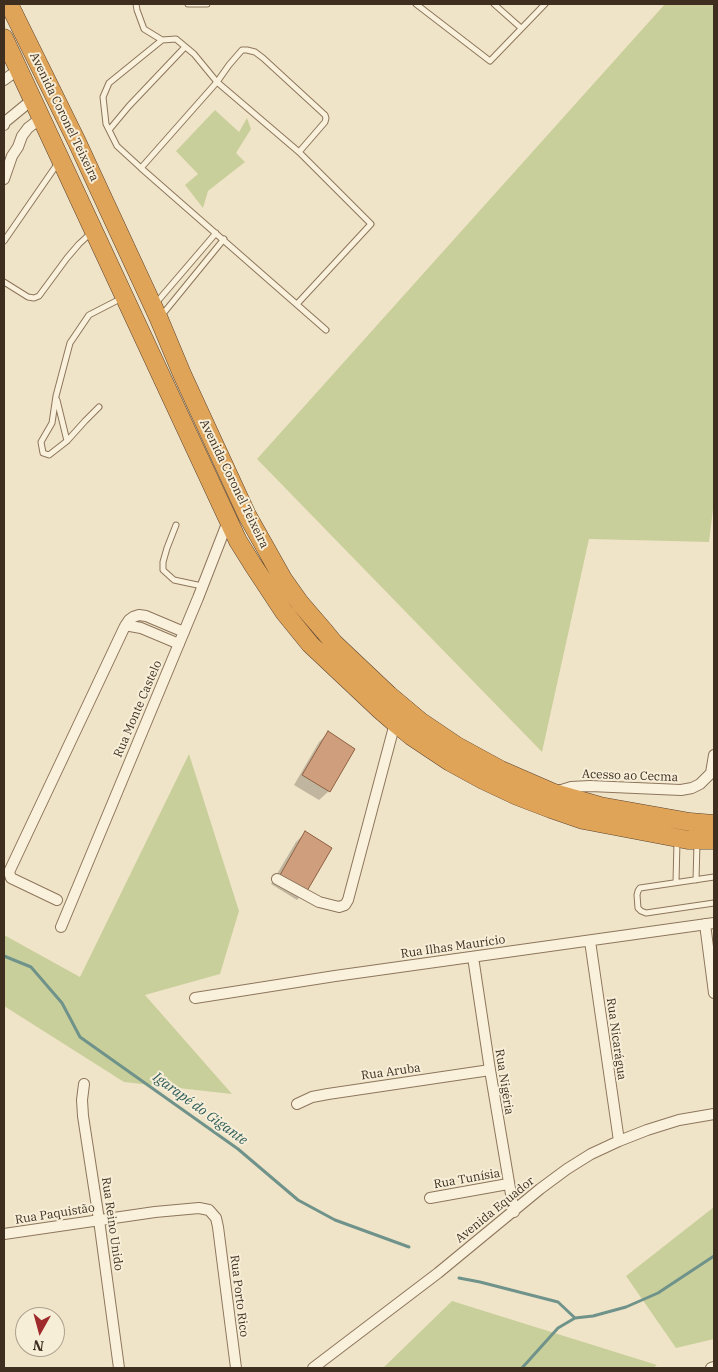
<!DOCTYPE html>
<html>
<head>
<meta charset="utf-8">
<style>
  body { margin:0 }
  #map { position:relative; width:718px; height:1372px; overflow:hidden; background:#f0e4c8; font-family:"IBM Plex Serif",serif }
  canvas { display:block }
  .frame { position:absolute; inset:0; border:5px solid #3d2e20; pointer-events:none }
  .north { position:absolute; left:15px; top:1307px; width:50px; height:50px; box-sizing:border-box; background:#f7eed8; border:1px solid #ada18e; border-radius:50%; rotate:187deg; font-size:14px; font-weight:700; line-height:20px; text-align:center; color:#3d2e20 }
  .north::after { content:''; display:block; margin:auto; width:18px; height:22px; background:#9e2a2b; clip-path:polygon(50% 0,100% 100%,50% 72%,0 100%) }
</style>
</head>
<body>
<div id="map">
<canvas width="718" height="1372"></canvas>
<div class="frame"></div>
<div class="north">N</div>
</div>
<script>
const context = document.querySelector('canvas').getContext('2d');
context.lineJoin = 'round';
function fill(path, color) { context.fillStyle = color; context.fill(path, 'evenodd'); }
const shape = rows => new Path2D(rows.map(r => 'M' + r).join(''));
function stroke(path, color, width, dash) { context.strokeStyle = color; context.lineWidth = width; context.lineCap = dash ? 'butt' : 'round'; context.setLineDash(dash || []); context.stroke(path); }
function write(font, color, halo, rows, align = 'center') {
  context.font = font + ' "IBM Plex Serif",serif'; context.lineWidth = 4; context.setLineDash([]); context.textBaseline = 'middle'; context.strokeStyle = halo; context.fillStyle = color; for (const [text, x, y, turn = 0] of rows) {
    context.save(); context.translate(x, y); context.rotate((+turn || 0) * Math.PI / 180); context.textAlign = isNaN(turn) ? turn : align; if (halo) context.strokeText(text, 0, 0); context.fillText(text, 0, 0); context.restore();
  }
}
fill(shape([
  [665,4,714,4,714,501,709,542,589,539,542,752,257,459],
  [215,110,239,132,247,118,251,129,236,153,245,162,208,191,203,208,185,185,198,174,176,151],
  [189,754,239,911,220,974,145,995,232,1094,124,1082,4,1006,4,935,80,977],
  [714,1207,714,1339,676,1348,626,1276],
  [452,1301,657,1365,653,1368,383,1368]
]), '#c9cf9b');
fill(shape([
  [328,733,329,791,319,800,294,785,319,742],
  [306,832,306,890,297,900,271,884,296,842]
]), '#0003');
stroke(shape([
  [4,956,31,967,62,1003,80,1037,238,1149,298,1200,335,1220,409,1247],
  [459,1278,480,1282,558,1302,575,1318],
  [522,1368,558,1328,575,1318,593,1316,626,1307,658,1293,714,1256]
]), '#6f938a', 3);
const building = shape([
  [328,731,355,749,330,792,302,775,328,731],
  [305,831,332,848,307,891,280,875,305,831]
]);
fill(building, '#cf9f7d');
stroke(building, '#8d5f41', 1);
const lane = shape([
  [136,4,137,10,144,29,162,40],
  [188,4,207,4],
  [416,4,490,61,545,4],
  [494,4,521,28],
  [109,130,129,106,185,47],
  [141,168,217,82,229,65,242,50,247,50,255,52,263,58,325,115,326,118,325,122,299,152],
  [4,241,58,163],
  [4,282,28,297,34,298,39,296,67,258,79,244,92,232],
  [156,303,216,233],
  [297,304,371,224,299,152,217,82,194,54,176,39,162,40,109,83,103,97,106,124,117,146,141,168,326,330],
  [162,315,224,239],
  [57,400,67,441],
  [99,407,85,421,67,441,49,455,43,453,41,442,52,423,56,396,70,343,89,315,122,298],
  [176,525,167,548,163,562,163,570,174,580,202,586],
  [714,877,640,888,638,891,637,895,638,908,641,911,646,913,714,903],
  [696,880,697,843],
  [676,882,677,841]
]);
const street = shape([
  [4,80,19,69],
  [4,125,5,122,33,99],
  [4,179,12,156,18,147,22,136,28,128,41,118],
  [125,626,130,626,141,628,179,644],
  [555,792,571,787,590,786,681,790,692,788,700,784,711,773,714,755],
  [277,879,319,902,339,907,345,905,348,900,395,723],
  [57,900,11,878,9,872,125,626,129,620,133,617,139,615,146,616,184,632],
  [705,924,714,993],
  [61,927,198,598,228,521],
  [590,941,619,1141],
  [473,957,490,1070,514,1212],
  [195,998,335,976,714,923],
  [84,1084,82,1100,83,1116,99,1220,119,1368],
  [297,1104,312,1097,328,1094,490,1070],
  [430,1198,508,1184],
  [4,1234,155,1212,199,1208,209,1210,216,1218,218,1227,236,1368],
  [313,1368,438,1273,540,1189,567,1169,591,1154,619,1141,647,1130,679,1120,714,1114],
  [711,1368,714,1367]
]);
const highway = shape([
  [9,4,77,142,159,319,182,374,247,515,283,579,300,603,325,632,334,643,389,695,420,721,457,746,501,770,554,793,600,806,690,822,714,824],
  [4,38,238,541,253,565,284,612,310,644,380,710,395,723,411,736,450,762,483,780,517,796,551,809,583,820,688,840,714,840]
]);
stroke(lane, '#8d765c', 7);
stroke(street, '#8d765c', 12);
stroke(highway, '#5b4430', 19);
stroke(lane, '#faf1dc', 5);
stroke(street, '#faf1dc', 10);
stroke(highway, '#e0a458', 18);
write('12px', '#3d2e20', '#f7eed8', [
  ["Avenida Coronel Teixeira",64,117,64],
  ["Avenida Coronel Teixeira",234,484,64],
  ["Rua Monte Castelo",138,709,-67],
  ["Acesso ao Cecma",630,776,2],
  ["Rua Ilhas Maurício",453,947,-8],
  ["Rua Nicarágua",616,1039,82],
  ["Rua Aruba",391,1072,-8],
  ["Rua Nigéria",504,1082,81],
  ["Rua Tunísia",467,1179,-10],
  ["Avenida Equador",495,1210,-39],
  ["Rua Paquistão",55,1214,-9],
  ["Rua Reino Unido",112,1224,82],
  ["Rua Porto Rico",239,1296,83]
]);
write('italic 14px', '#2f5d5a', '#f7eed8', [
  ["Igarapé do Gigante",200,1109,36]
]);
</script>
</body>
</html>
